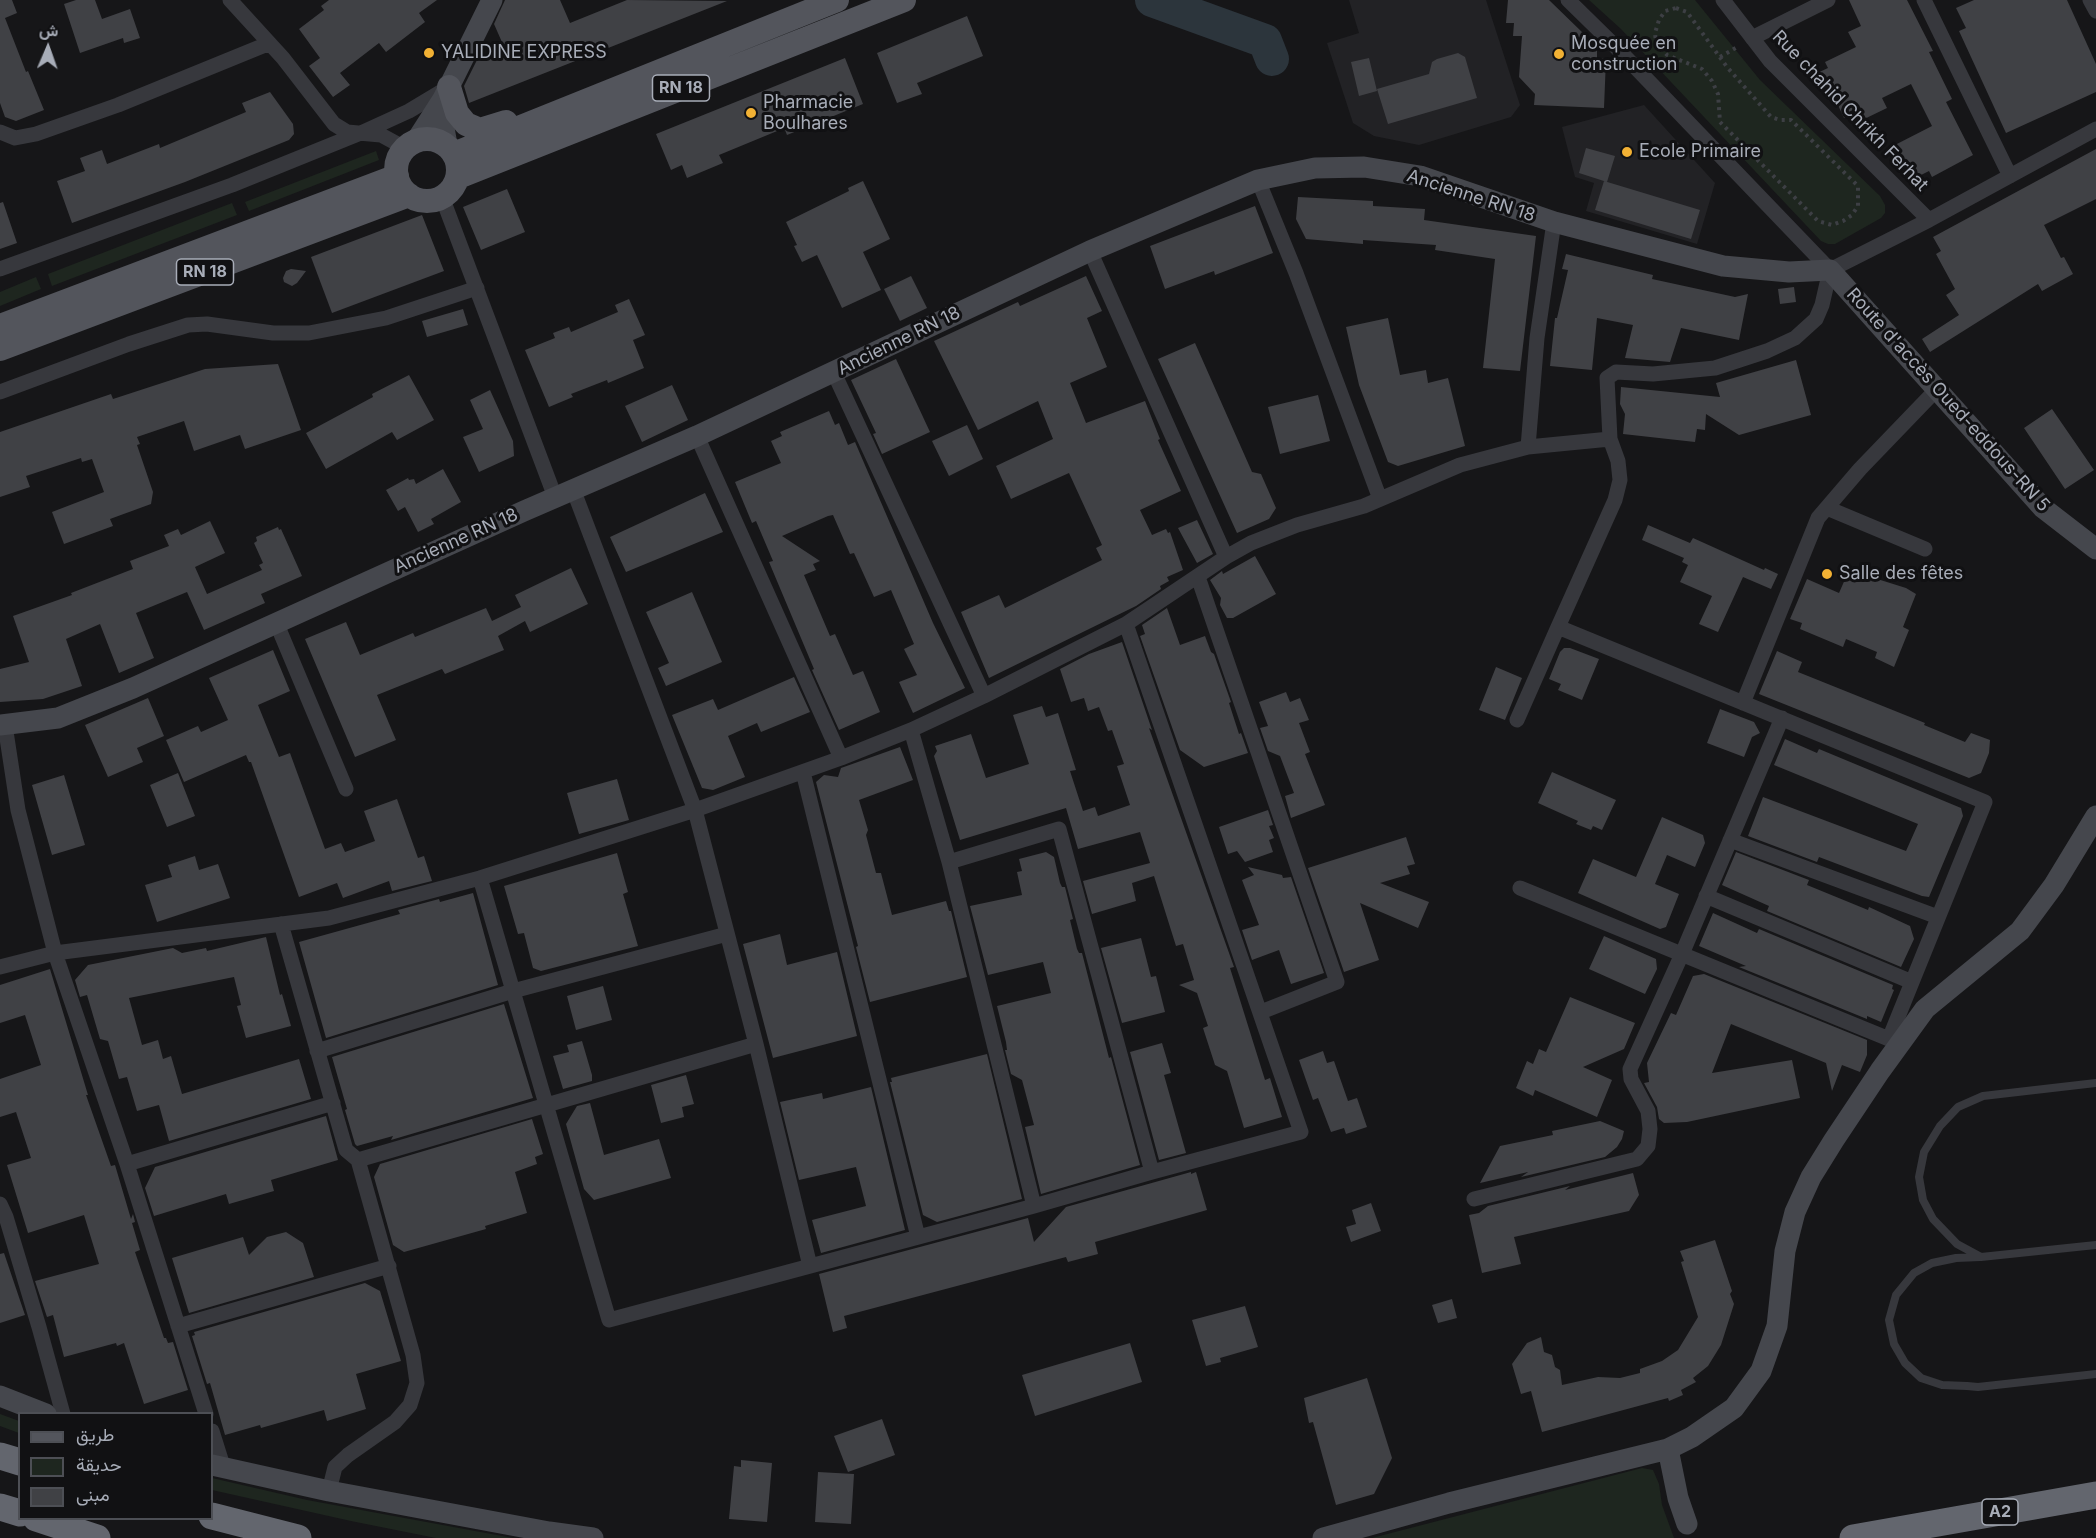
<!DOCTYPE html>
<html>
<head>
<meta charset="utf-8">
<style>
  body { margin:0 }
  #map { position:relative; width:2096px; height:1538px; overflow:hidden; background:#161618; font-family:Inter,Vazirmatn,sans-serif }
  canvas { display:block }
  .legend { position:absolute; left:18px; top:1412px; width:195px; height:108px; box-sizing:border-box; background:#111113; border:2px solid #4d4f55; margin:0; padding:8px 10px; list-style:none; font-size:18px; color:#a8adb8 }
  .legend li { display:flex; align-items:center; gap:12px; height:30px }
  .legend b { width:30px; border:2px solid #4d4f55 }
  .north { position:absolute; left:18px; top:18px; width:60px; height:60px; -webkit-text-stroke:4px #111113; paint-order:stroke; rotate:2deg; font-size:16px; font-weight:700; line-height:24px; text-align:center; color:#a8adb8 }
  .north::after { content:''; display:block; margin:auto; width:21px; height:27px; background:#a8adb8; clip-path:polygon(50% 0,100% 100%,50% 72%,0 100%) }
</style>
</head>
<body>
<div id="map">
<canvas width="2096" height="1538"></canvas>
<ul class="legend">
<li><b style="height:8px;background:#53555c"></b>طريق</li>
<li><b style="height:16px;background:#1e261f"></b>حديقة</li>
<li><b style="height:16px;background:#404145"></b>مبنى</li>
</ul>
<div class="north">ش</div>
</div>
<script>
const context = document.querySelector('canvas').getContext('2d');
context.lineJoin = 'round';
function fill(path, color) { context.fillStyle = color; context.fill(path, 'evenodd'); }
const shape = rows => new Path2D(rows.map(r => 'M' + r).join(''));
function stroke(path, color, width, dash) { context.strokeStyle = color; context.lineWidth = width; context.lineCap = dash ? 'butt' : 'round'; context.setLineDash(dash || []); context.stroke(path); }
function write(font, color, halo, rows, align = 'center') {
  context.font = font + ' Inter,sans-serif'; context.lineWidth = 6; context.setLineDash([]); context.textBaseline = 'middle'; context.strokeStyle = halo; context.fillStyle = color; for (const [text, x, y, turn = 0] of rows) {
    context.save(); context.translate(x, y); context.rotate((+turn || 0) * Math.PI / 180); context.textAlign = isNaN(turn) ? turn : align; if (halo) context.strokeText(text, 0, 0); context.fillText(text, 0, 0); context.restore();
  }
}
fill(shape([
  [1349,0,1486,0,1520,105,1511,117,1419,145,1374,136,1353,123,1327,43,1359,33],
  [1644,105,1715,183,1697,244,1586,211,1594,183,1575,177,1562,127]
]), '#222225');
fill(shape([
  [1589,0,1695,0,1760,80,1880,196,1885,205,1885,213,1881,218,1835,244,1828,244,1821,241,1621,29],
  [376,151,379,160,249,211,245,202],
  [232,203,237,215,52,286,48,274],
  [36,277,41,289,0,306,0,292],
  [0,1414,19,1421,19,1433,0,1426],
  [1642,1468,1653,1470,1659,1484,1662,1505,1674,1538,1372,1538],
  [212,1478,307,1500,513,1538,436,1538,351,1521,212,1490]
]), '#1e261f');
stroke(shape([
  [1152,0,1265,41,1272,59]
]), '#2c353c', 34);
fill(shape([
  [0,0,12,0,17,13,5,18,26,72,28,71,44,110,16,121,5,117,0,103],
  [76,0,95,0,102,19,130,9,140,38,124,43,123,38,80,53,64,4],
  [329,0,437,0,419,13,425,22,386,52,379,43,340,73,350,85,333,97,309,66,320,58,299,29,324,10,321,6],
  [505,0,560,0,570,23,627,0,727,1,469,103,464,86,477,60,505,49,494,24],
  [1508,0,1549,0,1584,34,1584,49,1597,49,1597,58,1606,59,1604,108,1534,105,1535,94,1519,77,1522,36,1513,36,1514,23,1506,23],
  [1849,0,1907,0,1933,51,1929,52,1952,99,1946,102,1973,155,1932,177,1929,171,1909,181,1891,147,1932,126,1911,84,1882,98,1887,108,1856,123,1851,114,1844,118,1829,86,1822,89,1815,74,1828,68,1825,62,1856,47,1848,32,1861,26],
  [1974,0,2067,0,2096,64,2096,92,2006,133,1959,31,1966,28,1956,8],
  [967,16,983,56,917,83,922,94,897,103,877,53],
  [1458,53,1465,57,1477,98,1388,124,1377,89,1429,74,1432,62,1437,59],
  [845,58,863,104,787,135,785,130,783,131,782,129,719,155,723,163,687,178,682,165,671,170,656,134],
  [1369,58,1377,91,1359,96,1351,62],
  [270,92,293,124,294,134,289,140,185,182,72,223,57,181,85,171,80,158,102,150,107,164,159,144,160,148,246,112,242,103],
  [1586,148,1615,156,1607,182,1579,173],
  [2096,149,2096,199,2044,225,2061,258,2064,257,2073,274,2042,291,2038,284,1930,352,1922,339,1959,315,1946,295,1955,289,1936,254,1941,251,1933,237],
  [863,181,890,239,863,252,881,290,842,308,817,255,802,262,794,246,797,245,786,222,849,191,848,188],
  [1604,181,1700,210,1691,239,1595,210],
  [507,189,525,232,481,250,463,207],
  [1298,197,1373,201,1373,206,1425,209,1424,220,1536,236,1520,371,1483,368,1495,259,1435,250,1436,245,1363,240,1363,244,1306,239,1296,219],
  [3,202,17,243,0,249,0,203],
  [1255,206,1273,253,1215,275,1214,271,1165,289,1150,246],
  [422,215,444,271,332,313,311,257],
  [1566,254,1653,275,1652,279,1735,297,1748,294,1739,340,1681,328,1670,362,1625,358,1633,325,1597,318,1592,370,1550,366,1555,318,1557,318,1568,270,1562,269],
  [291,269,306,271,297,283,292,286,284,282,283,278,286,271],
  [911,276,927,308,900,321,884,289],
  [1086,276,1102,311,1087,318,1107,367,1070,383,1086,423,1145,401,1160,439,1158,440,1181,491,1140,510,1152,535,1166,529,1168,533,1170,532,1183,570,1167,577,1169,581,1160,586,1161,589,1136,606,989,678,961,612,999,595,1005,608,1102,560,1096,548,1102,545,1069,473,1011,499,996,466,1053,439,1038,401,978,430,934,341,1018,302,1020,306],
  [1794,287,1796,302,1780,304,1778,289],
  [629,299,645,335,633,340,644,368,608,383,607,380,571,394,573,397,549,407,525,350,555,338,553,333,569,327,571,332,618,312,615,305],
  [463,309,468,325,427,337,422,321],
  [1388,318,1400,375,1426,370,1428,383,1448,378,1465,446,1398,466,1388,462,1359,385,1346,327],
  [1195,343,1252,472,1261,474,1276,508,1269,519,1237,533,1158,359],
  [896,359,930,432,882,454,873,434,876,433,851,380],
  [1796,360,1811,415,1739,435,1706,414,1705,430,1697,429,1695,442,1623,434,1625,414,1620,404,1621,387,1720,397,1716,383],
  [278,364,301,430,245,449,240,435,194,451,184,421,137,437,140,444,137,445,153,492,151,504,110,519,113,526,64,544,52,512,104,492,92,459,82,462,81,458,26,476,30,487,0,497,0,432,111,394,113,399,205,369],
  [409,375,434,420,397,440,392,432,326,469,306,433,373,397,372,394],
  [672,385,688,420,642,442,625,406],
  [490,390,513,441,514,456,479,472,463,437,483,429,470,400],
  [1318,395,1330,441,1280,454,1268,407],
  [2052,409,2094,470,2065,489,2024,428],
  [829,411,835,425,839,423,848,445,855,442,933,623,965,688,913,713,899,682,917,675,904,649,914,644,891,590,874,597,854,553,850,554,833,515,828,516,782,536,820,561,813,564,816,570,804,575,830,636,835,634,853,675,863,671,880,712,839,730,812,670,814,669,769,562,773,561,756,521,752,523,735,482,781,463,771,441,782,436,780,432],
  [967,425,983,459,949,476,932,441],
  [443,469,461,502,431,519,434,524,418,532,405,507,398,511,386,490,408,478,409,480,414,479,416,484],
  [705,493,723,532,626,572,610,537],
  [1197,520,1213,554,1197,563,1178,528],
  [210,521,225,553,195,567,207,594,262,570,259,565,263,563,254,543,257,541,256,537,278,527,279,530,281,529,302,576,261,594,265,603,204,630,187,592,136,613,154,658,119,673,100,624,66,639,82,686,43,699,0,702,0,669,29,662,13,616,72,595,71,593,133,569,130,561,169,546,164,535,178,529,181,535],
  [1648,525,1690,543,1693,538,1764,570,1765,568,1778,574,1771,589,1743,577,1718,632,1699,624,1712,596,1680,582,1688,565,1682,562,1684,558,1642,540],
  [1255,556,1276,594,1233,618,1227,618,1220,605,1221,598,1210,580,1222,571,1223,574],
  [571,568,588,604,530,632,525,621,498,636,504,650,445,674,442,669,377,695,396,740,355,757,305,639,346,622,360,655,413,633,415,637,486,608,492,621,521,607,515,595],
  [1850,568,1863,570,1874,578,1906,588,1916,594,1903,627,1909,630,1894,667,1875,658,1877,652,1846,639,1843,647,1800,629,1802,623,1790,619,1807,579,1839,593],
  [692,592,722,662,666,686,658,668,669,663,646,612],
  [1167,608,1180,645,1205,636,1211,652,1214,654,1231,702,1229,703,1239,734,1241,733,1248,753,1204,767,1180,750,1140,636,1145,634,1142,625],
  [1122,642,1152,730,1149,728,1234,967,1230,968,1265,1080,1270,1078,1282,1117,1244,1128,1227,1071,1215,1065,1203,1028,1208,1026,1197,993,1179,985,1194,980,1183,944,1176,946,1154,876,1132,883,1136,901,1092,914,1083,881,1150,863,1140,832,1078,849,1066,808,960,840,934,756,937,751,935,746,971,734,986,778,1029,764,1013,715,1042,706,1046,717,1058,713,1076,770,1070,771,1083,811,1095,807,1098,816,1130,805,1117,766,1124,764,1112,730,1108,731,1099,707,1088,711,1084,698,1071,702,1060,669,1089,654],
  [1564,648,1570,648,1599,659,1582,700,1558,690,1561,684,1549,679,1560,652],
  [273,650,290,691,258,705,279,757,290,753,325,849,341,843,345,852,375,841,364,811,397,799,418,858,424,856,432,881,392,891,389,881,343,898,337,883,299,897,251,762,249,762,246,755,184,782,166,740,198,726,201,732,228,720,209,678],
  [1777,651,1802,662,1798,672,1925,723,1924,725,1965,742,1971,733,1990,740,1989,753,1981,773,1969,778,1759,694],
  [1496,667,1522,678,1505,720,1479,710],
  [794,677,810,712,761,732,757,723,728,736,745,777,713,790,702,788,672,715,713,699,718,710],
  [1286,692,1290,702,1300,698,1309,720,1299,723,1310,752,1305,754,1325,805,1291,818,1285,796,1294,793,1280,756,1268,751,1260,728,1268,726,1259,702],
  [148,698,164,736,137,748,143,762,108,777,85,725],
  [1720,709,1754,722,1760,733,1752,737,1744,757,1707,743],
  [1785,739,1817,753,1819,749,1961,808,1963,816,1929,897,1922,896,1819,857,1817,862,1748,836,1763,797,1906,851,1918,824,1774,765],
  [900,747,913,780,859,800,868,830,866,835,876,873,881,873,892,915,946,901,949,911,951,911,967,977,870,1002,856,947,858,946,816,782,824,775,838,777,841,768],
  [1552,772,1616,800,1602,830,1593,826,1591,830,1576,824,1578,821,1538,803],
  [178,773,195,816,167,827,150,785],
  [64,775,85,845,52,855,32,785],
  [617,779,629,820,579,834,567,793],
  [1268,810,1273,825,1269,826,1274,838,1269,840,1273,852,1245,862,1237,851,1228,854,1219,827],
  [1662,817,1703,835,1705,843,1695,867,1667,855,1655,884,1679,894,1666,927,1660,929,1578,893,1593,859,1636,877],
  [1406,837,1415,864,1407,866,1410,874,1380,883,1429,902,1418,928,1360,903,1379,960,1344,972,1308,868],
  [1046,852,1054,857,1060,883,1062,887,1065,887,1073,919,1070,920,1077,949,1079,953,1082,953,1109,1058,1111,1057,1140,1165,1041,1194,1025,1127,1034,1125,1022,1080,1011,1074,1005,1050,1007,1050,1006,1042,997,1006,1051,993,1043,962,988,975,970,906,1022,895,1017,872,1022,871,1019,859],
  [1736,852,1809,880,1807,885,1868,910,1869,907,1910,926,1914,939,1901,967,1767,911,1769,906,1722,885],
  [617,853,628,892,623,894,638,946,541,971,533,968,524,933,518,934,504,886],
  [195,856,199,870,218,864,230,898,157,922,145,885,172,877,168,865],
  [1248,867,1282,875,1283,878,1291,877,1324,973,1291,984,1279,950,1252,960,1242,930,1259,925,1242,880,1254,875],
  [473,893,498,985,326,1038,299,942,400,914,398,910,439,899,440,902],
  [1713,913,1757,933,1759,929,1893,985,1892,989,1894,990,1881,1022,1867,1016,1867,1019,1739,967,1746,966,1699,946],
  [780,934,787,965,837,952,857,1036,773,1058,743,944],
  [1604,936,1656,959,1657,969,1645,994,1589,969],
  [266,937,280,995,282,994,291,1026,246,1038,237,1006,241,1005,234,977,129,998,142,1045,158,1040,163,1059,171,1056,182,1094,299,1059,311,1099,169,1141,159,1105,137,1111,127,1077,119,1079,108,1041,100,1039,87,995,80,997,75,980,88,965,173,948,182,953,206,948,207,951],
  [1141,938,1151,977,1156,976,1165,1012,1122,1023,1101,948],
  [50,969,88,1095,86,1095,111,1166,115,1165,131,1219,133,1214,135,1222,132,1223,140,1250,135,1252,164,1338,166,1338,168,1343,173,1342,188,1390,144,1404,124,1343,117,1346,116,1343,64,1357,53,1315,47,1317,35,1281,99,1264,84,1215,28,1233,7,1165,31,1158,16,1112,0,1117,0,1079,41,1065,25,1015,0,1023,0,985],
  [1704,974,1867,1040,1867,1055,1860,1072,1842,1065,1832,1091,1826,1063,1731,1024,1712,1073,1792,1060,1800,1098,1687,1122,1664,1123,1659,1119,1657,1107,1644,1083,1649,1082,1647,1063,1671,1013,1676,1015,1693,976],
  [603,986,612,1020,576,1030,567,996],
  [1570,997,1635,1023,1624,1049,1583,1067,1612,1080,1597,1117,1535,1090,1533,1096,1516,1088,1527,1061,1533,1064,1539,1049,1546,1052],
  [504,1004,533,1098,391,1140,393,1136,357,1146,355,1144,345,1110,347,1109,332,1057],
  [582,1041,592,1075,592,1081,563,1089,553,1056,569,1052,567,1045],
  [1162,1043,1171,1073,1164,1075,1186,1153,1159,1160,1130,1052],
  [1323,1051,1327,1063,1334,1061,1348,1101,1357,1098,1367,1127,1346,1134,1344,1128,1331,1132,1318,1098,1313,1100,1299,1060],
  [987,1054,1022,1199,937,1222,923,1215,890,1082,892,1082,891,1078],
  [686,1075,694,1104,682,1107,684,1117,661,1123,651,1085],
  [871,1087,905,1230,821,1253,812,1220,866,1206,856,1167,799,1180,780,1102,822,1093,823,1099],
  [590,1103,604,1155,659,1139,671,1178,594,1200,584,1189,566,1124,577,1106],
  [326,1116,338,1160,271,1180,274,1191,229,1204,226,1194,154,1216,145,1188,155,1167],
  [532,1119,543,1154,535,1157,537,1164,515,1172,527,1213,485,1226,486,1229,404,1252,393,1245,374,1177,380,1164],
  [1600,1121,1624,1131,1622,1139,1617,1147,1605,1157,1521,1177,1528,1172,1480,1183,1500,1146,1553,1135,1552,1131],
  [1191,1172,1191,1174,1196,1172,1207,1210,1095,1242,1098,1254,1068,1262,1066,1257,844,1316,847,1328,833,1332,819,1274,1028,1218,1034,1242,1066,1207],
  [1633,1173,1639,1195,1629,1211,1514,1237,1521,1264,1482,1273,1469,1215,1479,1213,1488,1206,1570,1186,1565,1190],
  [1371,1203,1381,1231,1351,1242,1346,1227,1356,1224,1352,1210],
  [286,1232,303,1243,314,1277,189,1313,172,1258,243,1237,249,1255,267,1237],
  [1715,1240,1732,1291,1730,1294,1734,1304,1721,1345,1708,1366,1693,1378,1696,1382,1681,1390,1683,1395,1669,1401,1668,1398,1542,1432,1531,1391,1521,1394,1512,1364,1527,1343,1541,1337,1544,1352,1552,1355,1555,1367,1560,1370,1562,1385,1598,1377,1620,1378,1640,1373,1640,1369,1662,1361,1678,1350,1698,1317,1681,1262,1684,1261,1680,1251],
  [4,1253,25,1315,0,1323,0,1254],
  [365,1283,380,1291,401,1361,356,1374,366,1409,327,1421,324,1410,261,1428,260,1425,225,1435,210,1383,207,1384,192,1336,195,1335,194,1332],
  [1452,1299,1457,1318,1438,1323,1432,1305],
  [1245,1306,1258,1347,1220,1358,1221,1362,1206,1366,1192,1320],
  [1130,1343,1142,1382,1035,1416,1022,1375],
  [1367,1378,1392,1458,1374,1494,1336,1505,1313,1422,1309,1423,1304,1398],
  [882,1419,895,1455,848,1472,834,1436],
  [741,1460,772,1463,767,1522,729,1519,734,1466,741,1467],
  [818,1472,854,1474,851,1524,815,1522]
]), '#404145');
stroke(shape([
  [1676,8,1687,12,1727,67,1771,117,1780,120,1791,120,1858,186,1858,206,1852,215,1843,221,1832,225,1818,221,1720,122,1718,94,1712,81,1702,69,1667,55,1656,43,1655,33,1659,20,1665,11,1676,8],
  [1720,57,1739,46]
]), '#3d3f44', 4, [3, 4.5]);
stroke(shape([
  [2096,1083,1983,1096,1958,1107,1940,1126,1924,1152,1919,1177,1923,1200,1933,1219,1957,1244,1981,1257,2096,1245],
  [1980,1257,1956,1258,1932,1263,1914,1273,1896,1295,1889,1320,1894,1344,1905,1363,1921,1378,1942,1385,1967,1386,1978,1387,2096,1374]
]), '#37383d', 8);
stroke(shape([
  [230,0,272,46],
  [1568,0,1613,44,1830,270],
  [1723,0,1770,61,1929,220],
  [1924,0,2010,176],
  [2090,0,2096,11],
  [1752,38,1828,0],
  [0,132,15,138,36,134,118,105,265,45,272,46,283,58,334,124,347,132,381,135,405,148],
  [1258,180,1296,273,1380,499],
  [442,197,555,497],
  [1090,251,1226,557],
  [0,269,232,185,363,132,409,111,449,87],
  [1830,270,1822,305,1816,319,1795,338,1767,351,1715,368,1653,374,1616,372,1607,378,1610,439,1618,461,1620,480,1615,500,1558,627,1985,802,1889,1039,1900,1044],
  [1830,270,1929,220,2096,129],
  [834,373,984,696],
  [0,392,129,344,188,325,207,324,273,333,309,333,386,318,477,288],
  [697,436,841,758],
  [1528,447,1537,338,1554,222],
  [573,489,695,810,756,1044,810,1266],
  [1827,508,1925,549],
  [1198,577,1337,982,1261,1012],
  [276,622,346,789],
  [1743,703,1818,518,1860,469,1937,389],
  [1517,720,1558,627],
  [5,725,18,810,55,953,127,1164,206,1414],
  [911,730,949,862,1034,1206],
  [803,772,918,1237],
  [1730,840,1938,917],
  [949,862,1059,829,1152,1172],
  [480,878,609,1320,1034,1206,1152,1172,1301,1132,1126,624],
  [1520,888,1889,1039],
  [1706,896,1912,982],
  [281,924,346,1150,358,1160,413,1355,417,1383,410,1405,395,1422,348,1455,335,1467,329,1491],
  [0,967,55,953,329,918,480,878,695,810,841,758,911,730,984,696,1126,624,1226,557,1251,543,1297,525,1364,506,1460,465,1528,447,1610,439],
  [317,1051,513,991,727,934],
  [358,1160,756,1044],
  [127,1164,333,1103],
  [1474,1199,1637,1159,1648,1146,1650,1129,1648,1111,1631,1079,1630,1069,1682,954,1782,718],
  [0,1204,6,1217,39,1327,63,1414],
  [178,1326,389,1266],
  [212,1431,224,1469]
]), '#37383d', 15);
stroke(shape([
  [443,99,443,122,447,145],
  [416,141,443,99,492,0],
  [0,725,58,718,133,688,524,511,697,436,1090,251,1258,180,1315,168,1364,167,1420,176,1554,222,1723,266,1789,272,1830,270,2043,508,2096,549],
  [0,1396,46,1414],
  [1668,1449,1678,1498,1687,1524],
  [212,1465,329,1491,549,1532,593,1538],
  [1323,1538,1449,1503,1668,1449,1692,1437,1734,1408,1761,1371,1777,1326,1785,1251,1795,1212,1811,1177,1834,1140,1880,1071,1925,1009,2020,931,2054,885,2096,816]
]), '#45474d', 21);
stroke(shape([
  [449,87,457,113,466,124,480,130,506,122],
  '396 170a31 31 0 1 1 62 0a31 31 0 1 1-62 0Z',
  [454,154,837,0],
  [458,177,904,0],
  [0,326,397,176],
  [0,349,409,195]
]), '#53555c', 24);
stroke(shape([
  [0,1456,20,1462],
  [0,1507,20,1513],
  [212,1516,298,1538],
  [36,1518,97,1538],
  [1853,1538,2096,1495]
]), '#63666e', 27);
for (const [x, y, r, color] of [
  [429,53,6,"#f2b134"],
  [1559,54,6,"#f2b134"],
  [751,113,6,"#f2b134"],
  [1627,152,6,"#f2b134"],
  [1827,574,6,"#f2b134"]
]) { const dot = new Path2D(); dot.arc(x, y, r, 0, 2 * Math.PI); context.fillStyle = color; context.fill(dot); stroke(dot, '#111113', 2); }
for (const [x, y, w] of [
  [681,88,57],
  [205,272,57],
  [2000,1512,36]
]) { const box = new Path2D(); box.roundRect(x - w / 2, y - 13, w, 26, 4.5); context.fillStyle = '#111113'; context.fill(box); stroke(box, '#a8adb8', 1.5); }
write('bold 16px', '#a8adb8', null, [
  ["RN 18",681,88],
  ["RN 18",205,272],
  ["A2",2000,1512]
]);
write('18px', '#a8adb8', '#111113', [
  ["Mosquée en",1571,44],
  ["construction",1571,65],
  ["YALIDINE EXPRESS",441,53],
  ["Pharmacie",763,103],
  ["Boulhares",763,124],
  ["Ecole Primaire",1639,152],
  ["Salle des fêtes",1839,574]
], 'left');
write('18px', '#a8adb8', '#111113', [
  ["Rue chahid Chrikh Ferhat",1850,111,46],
  ["Ancienne RN 18",1471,196,18],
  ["Ancienne RN 18",899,341,-26],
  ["Route d'accès Oued-eddous-RN 5",1948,400,48],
  ["Ancienne RN 18",456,541,-24]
]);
</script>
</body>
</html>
